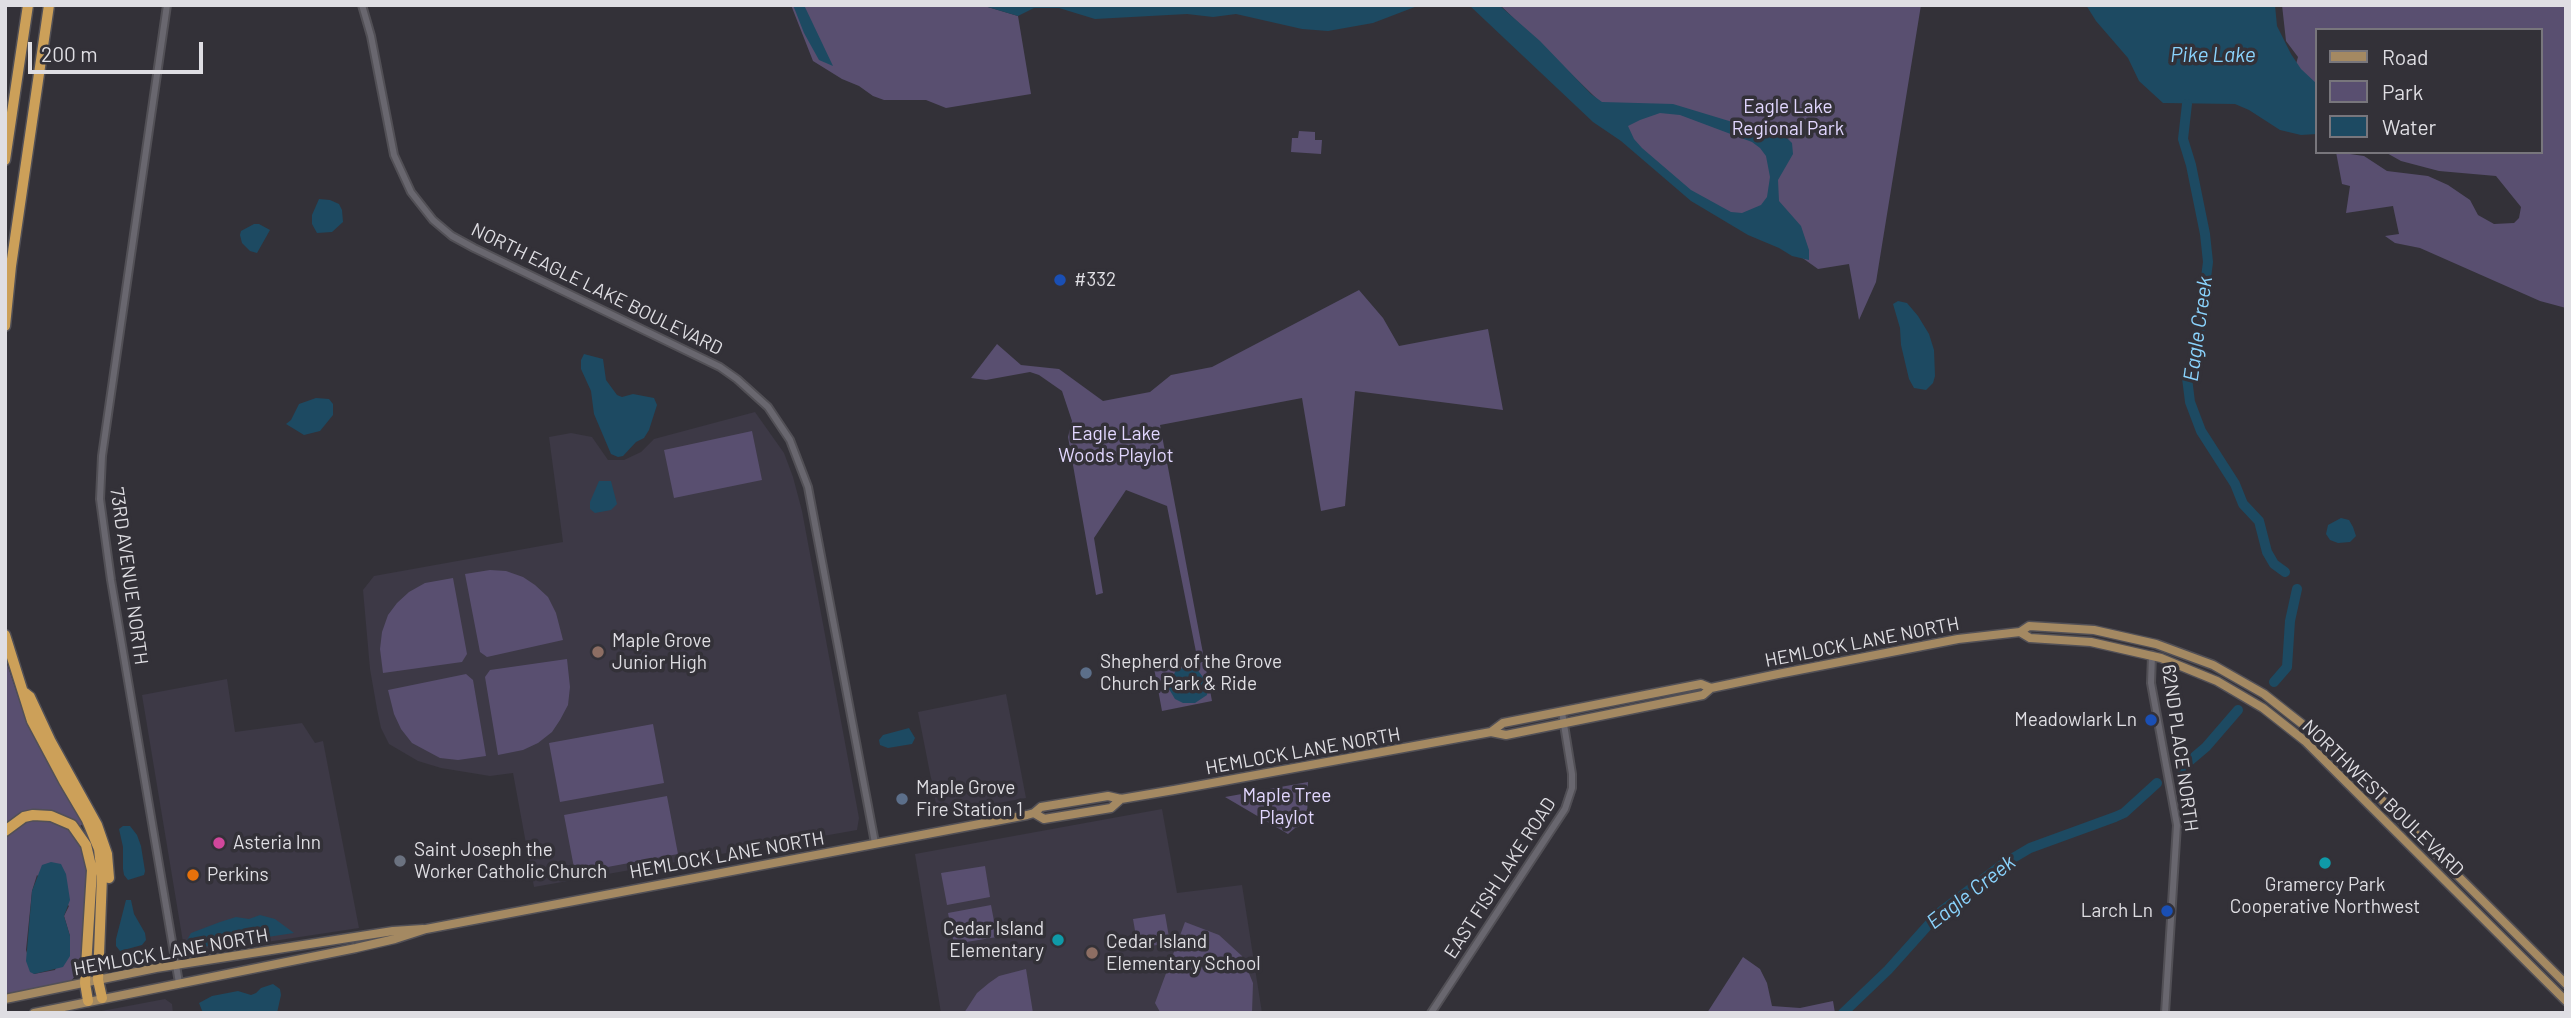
<!DOCTYPE html>
<html>
<head>
<meta charset="utf-8">
<style>
  body { margin:0 }
  #map { position:relative; width:2571px; height:1018px; overflow:hidden; background:#333138; font-family:Barlow,sans-serif }
  canvas { display:block }
  .frame { position:absolute; inset:0; border:7px solid #dfdee3; pointer-events:none }
  .legend { position:absolute; left:2315px; top:28px; width:228px; height:126px; box-sizing:border-box; background:#333138; border:2px solid #78767c; margin:0; padding:9px 12px; list-style:none; font-size:21px; color:#dfdee3 }
  .legend li { display:flex; align-items:center; gap:14px; height:35px }
  .legend b { width:35px; border:2px solid #78767c }
  .scale { position:absolute; left:28px; top:42px; width:175px; height:32px; box-sizing:border-box; border:4px solid #dfdee3; border-top:0; padding-left:9px; font-size:21px; line-height:24px; white-space:nowrap; color:#dfdee3; -webkit-text-stroke:5px #333138; paint-order:stroke }
</style>
</head>
<body>
<div id="map">
<canvas width="2571" height="1018"></canvas>
<div class="frame"></div>
<ul class="legend">
<li><b style="height:9px;background:#a48962"></b>Road</li>
<li><b style="height:19px;background:#594f70"></b>Park</li>
<li><b style="height:19px;background:#1d4a62"></b>Water</li>
</ul>
<div class="scale">200 m</div>
</div>
<script>
const context = document.querySelector('canvas').getContext('2d');
context.lineJoin = 'round';
function fill(path, color) { context.fillStyle = color; context.fill(path, 'evenodd'); }
const shape = rows => new Path2D(rows.map(r => 'M' + r).join(''));
function stroke(path, color, width, dash) { context.strokeStyle = color; context.lineWidth = width; context.lineCap = dash ? 'butt' : 'round'; context.setLineDash(dash || []); context.stroke(path); }
function write(font, color, halo, rows, align = 'center') {
  context.font = font + ' Barlow,sans-serif'; context.lineWidth = 7; context.setLineDash([]); context.textBaseline = 'middle'; context.strokeStyle = halo; context.fillStyle = color; for (const [text, x, y, turn = 0] of rows) {
    context.save(); context.translate(x, y); context.rotate((+turn || 0) * Math.PI / 180); context.textAlign = isNaN(turn) ? turn : align; if (halo) context.strokeText(text, 0, 0); context.fillText(text, 0, 0); context.restore();
  }
}
fill(shape([
  [755,412,784,453,793,477,802,511,859,818,857,830,534,887,513,773,490,776,441,768,418,761,389,744,381,728,377,709,370,669,363,590,374,576,563,542,549,437,571,433,592,437,608,460,624,460,641,452,654,439],
  [227,679,235,732,302,723,315,743,323,741,359,928,194,953,188,952,184,948,142,695],
  [1006,694,1026,798,938,814,918,712],
  [1162,809,1177,893,1242,885,1262,1013,941,1013,915,854],
  [165,999,172,1004,173,1013,91,1013]
]), '#3d3946');
fill(shape([
  [791,5,981,5,1018,16,1031,94,946,108,926,100,884,100,873,96,859,86,842,79,813,61],
  [1500,5,1921,5,1876,282,1859,320,1849,264,1818,269,1773,237,1680,185,1616,129,1596,98],
  [2282,5,2566,5,2566,308,2540,301,2420,248,2395,243,2385,236,2399,234,2393,206,2346,213,2350,186,2342,184,2336,152,2364,156,2387,171,2428,176,2448,185,2470,200,2478,215,2494,224,2514,223,2519,218,2521,207,2496,176,2439,171,2401,161,2385,152,2541,152,2541,30,2317,30,2317,96,2294,71,2298,57,2286,41],
  [1299,131,1315,132,1315,140,1322,140,1321,154,1291,152,1292,138,1298,138],
  [1359,290,1383,318,1399,346,1488,329,1503,410,1355,391,1345,506,1321,511,1302,398,1160,425,1212,701,1162,711,1154,668,1198,662,1167,506,1126,490,1094,538,1103,593,1096,595,1068,437,1072,421,1062,391,1039,375,1030,372,986,380,971,378,997,344,1021,365,1059,369,1103,401,1150,392,1171,375,1212,367],
  [752,431,762,480,674,498,664,450],
  [490,570,506,571,523,577,535,585,548,597,556,613,563,640,487,657,480,652,465,574],
  [453,578,467,654,462,662,383,673,380,649,382,632,388,615,397,603,409,592,425,583],
  [5,658,28,726,84,823,80,826,71,819,58,813,43,810,27,813,5,825],
  [567,659,570,687,568,705,560,720,552,732,538,743,523,750,498,755,485,677,490,670],
  [466,674,473,680,486,756,458,760,440,758,412,743,401,729,394,714,388,690],
  [653,724,664,783,560,802,549,743],
  [1308,782,1307,824,1295,828,1288,834,1225,797],
  [667,796,678,854,575,873,564,815],
  [39,819,55,821,69,828,84,850,87,863,80,970,71,981,5,994,5,837,26,821],
  [37,875,69,906,64,916,70,936,55,970,34,974,26,950,32,891],
  [985,866,990,897,947,905,941,873],
  [991,905,997,937,954,944,948,913],
  [1165,914,1170,943,1138,948,1133,919],
  [1185,922,1219,935,1242,956,1253,983,1252,1013,1160,1012,1155,1003],
  [1743,957,1760,969,1767,983,1772,1006,1800,1008,1833,1001,1835,1013,1707,1013],
  [1026,969,1033,1013,964,1013,977,993,989,983,999,976]
]), '#594f70');
fill(shape([
  [793,5,804,5,833,66,819,60,804,33],
  [981,5,1420,5,1373,23,1328,31,1302,29,1236,14,1213,17,1187,14,1095,19,1059,8,1034,8,1018,16],
  [1469,5,1499,5,1540,41,1591,94,1602,102,1673,104,1739,124,1770,125,1778,129,1792,143,1793,154,1778,180,1779,201,1801,226,1809,250,1809,260,1792,256,1779,248,1748,235,1691,201,1621,141,1593,122],
  [1660,113,1680,115,1752,142,1760,148,1766,156,1770,177,1767,197,1761,205,1742,213,1731,212,1691,190,1642,148,1634,139,1628,126,1640,120],
  [2086,5,2275,5,2277,26,2291,54,2301,69,2317,84,2317,134,2301,135,2280,130,2249,110,2235,104,2163,103,2139,81,2128,58,2096,21],
  [319,199,330,200,339,204,342,210,343,222,332,232,317,233,312,224,312,215],
  [254,224,259,224,270,230,257,253,250,251,242,243,240,235,241,231],
  [1898,301,1907,303,1918,316,1929,334,1934,350,1935,376,1933,383,1926,390,1914,388,1909,379,1901,345,1900,328,1893,304],
  [584,354,603,359,606,380,617,395,622,397,633,394,654,398,657,405,649,430,644,438,636,442,623,456,618,457,611,454,594,414,591,391,581,369,581,360],
  [316,398,329,399,333,404,333,415,320,431,304,435,286,424,291,420,299,404],
  [599,481,611,481,617,504,611,510,595,513,590,509,590,502],
  [2341,518,2349,520,2353,527,2356,536,2350,542,2338,543,2330,540,2326,534,2328,525],
  [1194,665,1205,680,1208,687,1207,695,1195,703,1183,703,1175,699,1169,689,1171,680,1176,670],
  [909,728,915,738,912,744,888,748,880,745,879,740,883,735],
  [123,826,130,826,137,835,141,846,145,871,144,875,128,880,124,875,123,869,123,847,119,829],
  [51,862,61,864,66,874,70,900,64,916,70,936,70,956,63,967,34,974,30,972,26,961,32,891,42,865],
  [126,900,131,900,134,914,145,933,146,940,142,945,120,951,116,946,116,939],
  [260,915,275,919,294,933,202,947,192,946,187,940,191,933,220,922,236,917,249,919],
  [273,984,280,989,281,995,277,1013,203,1013,199,1003,212,996,238,991,251,995,256,993,261,988]
]), '#1d4a62');
stroke(shape([
  [2187,104,2183,139,2191,165,2205,234,2208,262,2198,341,2187,378,2190,402,2201,431,2235,484,2243,504,2259,521,2267,552,2274,564,2285,572],
  [2274,682,2287,667,2290,621,2297,589],
  [2180,769,2206,747,2238,710],
  [1843,1013,1888,970,1939,913,2003,864,2030,848,2115,817,2124,813,2157,783]
]), '#1d4a62', 10);
const minor = shape([
  [167,5,102,456,100,499,111,580,179,983],
  [362,5,371,36,394,155,411,192,433,220,452,236,474,248,720,367,737,379,768,407,790,440,808,487,875,843],
  [2152,655,2151,683,2177,825,2165,1013],
  [1431,1013,1565,809,1572,788,1572,774,1562,712]
]);
const major = shape([
  [2020,632,2030,638,2091,642,2161,658,2217,681,2263,708,2305,741,2566,1001],
  [1491,732,1503,723,1701,684,1711,688],
  [1034,813,1044,819,1111,808,1121,799],
  [5,999,156,968,393,931,423,929],
  [34,1013,356,948,395,939,426,929,1027,815,1034,813,1041,807,1108,796,1121,799,1174,790,1491,732,1506,735,1703,695,1711,688,1778,674,1958,639,2020,632,2029,626,2094,630,2156,644,2213,665,2264,694,2320,738,2566,984]
]);
const highway = shape([
  [5,160,28,5],
  [5,326,11,266,49,5],
  [5,635,32,721,64,781,87,820,99,849,102,876,98,980,102,998],
  [25,693,30,697,51,742,97,825,107,854,109,878],
  [5,831,24,817,33,815,51,816,72,825,86,845,92,870,85,983,88,1001]
]);
stroke(minor, '#525056', 10);
stroke(major, '#525056', 11);
stroke(highway, '#525056', 13);
stroke(minor, '#69676f', 6);
stroke(major, '#a48962', 8);
stroke(highway, '#cca059', 10);
for (const [x, y, r, color] of [
  [1060,280,7,"#1a4fb4"],
  [598,652,7,"#8d6e63"],
  [1086,673,7,"#5c6f8a"],
  [2151,720,7,"#1a4fb4"],
  [902,799,7,"#5c6f8a"],
  [219,843,7,"#d1479c"],
  [400,861,7,"#6b7280"],
  [2325,863,7,"#0f9aa8"],
  [193,875,7,"#e8710a"],
  [2167,911,7,"#1a4fb4"],
  [1058,940,7,"#0f9aa8"],
  [1092,953,7,"#8d6e63"]
]) { const dot = new Path2D(); dot.arc(x, y, r, 0, 2 * Math.PI); context.fillStyle = color; context.fill(dot); stroke(dot, '#333138', 2.5); }
write('19px', '#e2d7ff', '#333138', [
  ["Eagle Lake",1788,107],
  ["Regional Park",1788,129],
  ["Eagle Lake",1116,434],
  ["Woods Playlot",1116,456],
  ["Maple Tree",1287,796],
  ["Playlot",1287,818]
]);
write('19px', '#dfdee3', '#333138', [
  ["#332",1074,280],
  ["Maple Grove",612,641],
  ["Junior High",612,663],
  ["Shepherd of the Grove",1100,662],
  ["Church Park & Ride",1100,684],
  ["Meadowlark Ln",2137,720,"right"],
  ["Maple Grove",916,788],
  ["Fire Station 1",916,810],
  ["Asteria Inn",233,843],
  ["Saint Joseph the",414,850],
  ["Worker Catholic Church",414,872],
  ["Perkins",207,875],
  ["Gramercy Park",2325,885,"center"],
  ["Cooperative Northwest",2325,907,"center"],
  ["Larch Ln",2153,911,"right"],
  ["Cedar Island",1044,929,"right"],
  ["Elementary",1044,951,"right"],
  ["Cedar Island",1106,942],
  ["Elementary School",1106,964]
], 'left');
write('19px', '#dfdee3', '#333138', [
  ["NORTH EAGLE LAKE BOULEVARD",597,289,26],
  ["73RD AVENUE NORTH",129,576,82],
  ["HEMLOCK LANE NORTH",1862,642,-11],
  ["62ND PLACE NORTH",2180,748,82],
  ["HEMLOCK LANE NORTH",1303,751,-10],
  ["NORTHWEST BOULEVARD",2383,798,44],
  ["HEMLOCK LANE NORTH",727,855,-10],
  ["EAST FISH LAKE ROAD",1500,878,-57],
  ["HEMLOCK LANE NORTH",171,952,-10]
]);
write('italic 21px', '#8ad3fd', '#333138', [
  ["Pike Lake",2213,55],
  ["Eagle Creek",2198,329,-82],
  ["Eagle Creek",1971,892,-38]
]);
</script>
</body>
</html>
